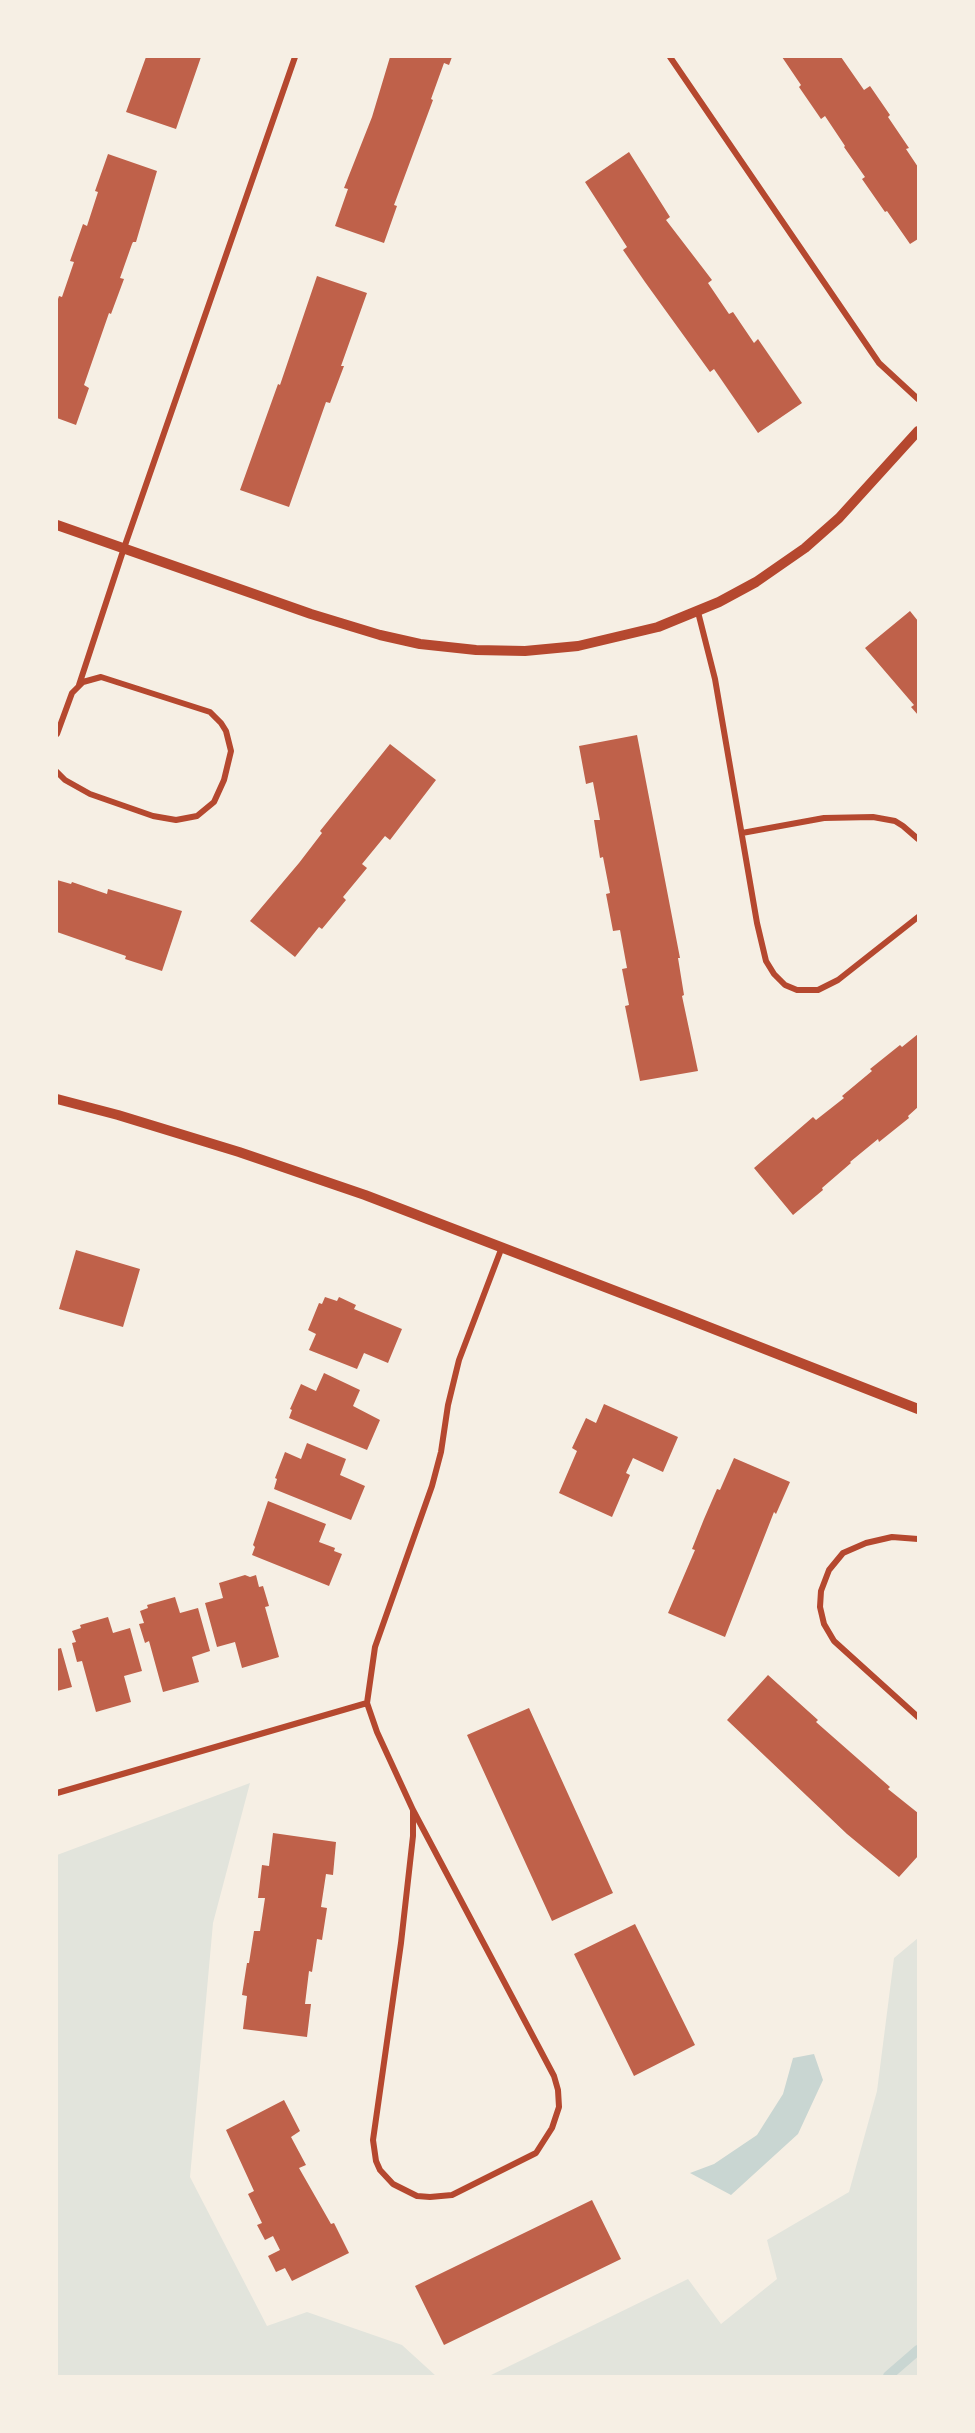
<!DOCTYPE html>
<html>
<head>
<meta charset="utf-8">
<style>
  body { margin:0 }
  #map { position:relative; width:975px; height:2433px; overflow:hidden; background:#f6efe4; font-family:"Alegreya Sans",sans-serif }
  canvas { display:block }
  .frame { position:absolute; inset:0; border:58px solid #f6efe4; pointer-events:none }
</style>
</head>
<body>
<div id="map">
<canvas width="975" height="2433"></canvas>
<div class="frame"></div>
</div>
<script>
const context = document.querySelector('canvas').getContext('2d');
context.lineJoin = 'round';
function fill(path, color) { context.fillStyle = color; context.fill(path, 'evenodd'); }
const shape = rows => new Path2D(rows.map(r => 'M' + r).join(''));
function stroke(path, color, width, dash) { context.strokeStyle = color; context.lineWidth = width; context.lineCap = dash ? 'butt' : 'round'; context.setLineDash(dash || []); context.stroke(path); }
fill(shape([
  [250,1783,213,1923,190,2177,267,2326,307,2312,402,2345,436,2376,57,2376,57,1855],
  [918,1938,918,2376,489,2376,688,2279,721,2324,777,2279,767,2240,849,2192,877,2091,894,1958]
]), '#e2e4dc');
fill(shape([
  [814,2054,823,2080,798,2134,731,2195,690,2173,714,2164,757,2135,783,2094,793,2058]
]), '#c9d6d2');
stroke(shape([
  [888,2376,918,2350]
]), '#c9d6d2', 10);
fill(shape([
  [146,57,201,57,176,129,126,112],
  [390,57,452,57,449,65,444,63,431,99,433,100,394,205,397,206,384,243,335,226,348,189,344,188,372,117],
  [782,57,841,57,864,90,870,86,890,115,888,117,909,148,906,149,918,167,918,239,910,244,887,211,885,212,862,179,865,177,844,147,845,146,825,116,821,119,799,87,801,85],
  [629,152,670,217,666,220,712,280,708,283,729,314,733,312,754,343,758,339,802,403,758,433,714,369,710,372,645,282,623,250,627,247,585,182],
  [108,154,157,171,136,242,133,242,132,244,120,278,124,279,111,314,109,313,84,385,89,388,76,425,57,418,57,302,59,296,62,297,74,262,70,261,83,224,87,226,98,192,95,191],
  [317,276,367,293,341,366,344,366,330,403,326,402,289,507,240,490,278,384,280,385],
  [910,611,918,621,918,715,911,707,914,705,865,648],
  [637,735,680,958,678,958,684,995,682,996,698,1071,640,1081,625,1006,629,1005,622,969,627,968,620,930,613,931,606,894,610,893,603,857,600,858,594,820,600,820,593,782,586,784,579,746],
  [390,744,436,780,390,840,385,836,362,864,367,868,343,897,346,900,322,929,319,927,295,957,250,921,299,863,322,833,320,831],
  [57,880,71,884,72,882,107,894,108,889,182,911,162,971,125,959,126,956,57,932],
  [918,1034,918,1107,908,1116,909,1118,879,1142,878,1139,850,1162,851,1163,822,1188,823,1190,793,1215,754,1168,813,1117,816,1120,844,1098,842,1096,872,1071,870,1069,900,1045,902,1047],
  [76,1250,140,1269,123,1327,59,1309],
  [325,1297,337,1301,339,1297,356,1305,354,1309,402,1329,388,1363,364,1353,357,1369,309,1350,316,1334,308,1330,319,1303,322,1304],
  [324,1373,360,1390,353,1406,380,1420,367,1450,289,1418,292,1410,290,1409,301,1384,316,1391],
  [604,1404,678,1437,663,1472,633,1458,626,1473,630,1475,612,1517,559,1493,577,1451,572,1448,586,1418,596,1423],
  [307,1443,346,1459,340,1475,365,1486,351,1520,274,1489,277,1479,275,1478,285,1452,301,1459],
  [734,1458,790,1482,776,1514,774,1512,725,1637,668,1613,695,1550,692,1549,704,1519,717,1489,720,1490],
  [268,1501,326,1524,319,1542,335,1548,334,1551,342,1554,329,1586,252,1555,255,1547,253,1545],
  [245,1575,250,1577,256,1575,259,1587,263,1586,269,1606,265,1607,279,1657,242,1668,235,1642,217,1647,205,1603,223,1598,219,1583],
  [175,1597,180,1613,198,1608,210,1651,192,1657,199,1682,163,1692,149,1641,145,1643,139,1624,144,1623,140,1611,148,1608,147,1605],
  [108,1617,113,1633,130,1628,142,1671,124,1676,131,1702,96,1712,82,1661,77,1662,72,1643,76,1642,72,1631,81,1628,80,1625],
  [61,1648,72,1687,57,1691,57,1649],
  [768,1675,818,1720,816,1722,890,1787,888,1789,918,1813,918,1856,899,1877,847,1834,727,1720],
  [529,1708,613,1893,552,1921,467,1735],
  [273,1833,336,1842,333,1875,326,1874,321,1907,327,1908,322,1940,317,1939,312,1972,309,1971,305,2004,311,2004,307,2037,243,2029,247,1996,242,1995,247,1963,249,1963,254,1931,260,1931,265,1898,258,1898,262,1865,269,1866],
  [635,1924,695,2045,634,2076,574,1954],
  [284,2100,300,2131,291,2137,306,2165,299,2168,331,2224,334,2223,349,2253,292,2281,285,2268,276,2272,268,2256,280,2250,273,2236,265,2240,257,2225,262,2223,248,2194,254,2191,226,2130],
  [592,2200,621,2259,444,2345,415,2286]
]), '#bf614a');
stroke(shape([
  [670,57,879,363,918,399],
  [698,612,715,679,757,923,766,961,774,974,785,985,797,990,818,990,838,980,918,917],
  [79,685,124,548,295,57],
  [57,734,72,693,83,682,101,677,210,712,221,723,226,731,231,751,224,780,214,802,197,816,176,820,153,816,90,794,65,780,57,772],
  [742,833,824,818,873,817,895,821,903,826,918,839],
  [918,1539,892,1537,866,1543,843,1553,829,1570,821,1591,820,1607,824,1624,834,1641,918,1717],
  [57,1793,367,1703],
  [413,1810,413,1836,401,1943,373,2140,376,2161,380,2170,393,2184,417,2196,430,2197,452,2195,536,2153,552,2128,559,2107,558,2090,554,2076,413,1810,377,1732,367,1703,375,1647,432,1486,441,1452,448,1405,459,1360,502,1247]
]), '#b5482f', 6);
stroke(shape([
  [57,525,311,614,380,635,420,644,476,650,525,651,578,646,658,627,719,602,756,582,805,548,839,518,918,431],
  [57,1099,118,1115,239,1152,365,1195,678,1315,918,1409]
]), '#b5482f', 10);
</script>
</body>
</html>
